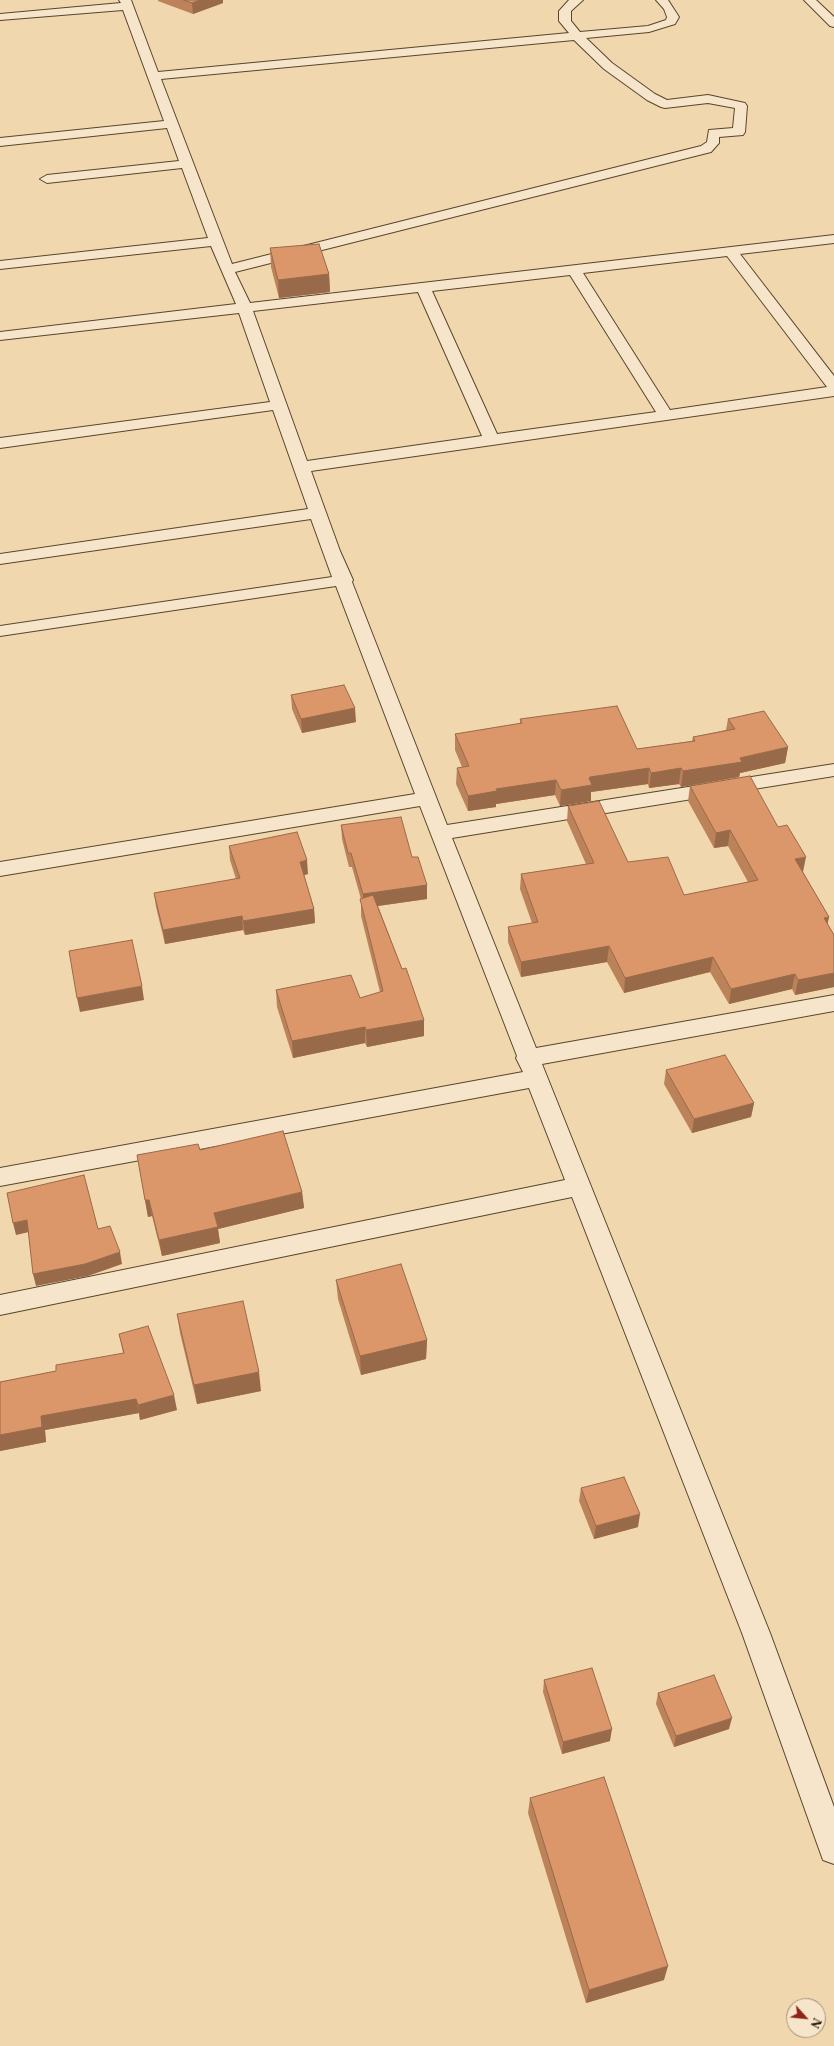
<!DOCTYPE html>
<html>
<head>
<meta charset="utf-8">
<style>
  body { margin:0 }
  #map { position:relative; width:834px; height:2046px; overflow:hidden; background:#f1d7ad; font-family:"Libre Caslon Text",serif }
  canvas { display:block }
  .north { position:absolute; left:786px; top:1998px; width:40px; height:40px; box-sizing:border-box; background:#f6e5ca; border:1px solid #a2927a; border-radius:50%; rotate:117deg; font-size:11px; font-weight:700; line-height:16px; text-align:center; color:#251501 }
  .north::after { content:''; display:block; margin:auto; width:14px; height:18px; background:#8f2418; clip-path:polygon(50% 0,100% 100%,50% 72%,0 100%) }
</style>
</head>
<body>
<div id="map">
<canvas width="834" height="2046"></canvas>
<div class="north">N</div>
</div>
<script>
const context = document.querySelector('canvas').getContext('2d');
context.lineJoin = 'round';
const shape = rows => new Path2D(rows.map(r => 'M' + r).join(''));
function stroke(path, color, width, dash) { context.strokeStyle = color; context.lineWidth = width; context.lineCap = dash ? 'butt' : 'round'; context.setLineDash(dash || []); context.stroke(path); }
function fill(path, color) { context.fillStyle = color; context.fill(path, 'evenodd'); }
const street = shape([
  [119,0,131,0,158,72,569,33,559,21,559,11,569,0,583,0,571,11,571,21,580,32,648,26,666,20,667,17,664,9,656,0,668,0,679,17,675,24,649,32,586,38,612,63,655,94,667,100,708,95,745,103,747,106,745,132,743,135,719,137,719,143,711,152,235,272,250,303,834,235,834,243,740,254,834,376,834,396,311,471,340,551,353,580,352,582,447,825,834,764,834,776,452,838,536,1048,834,995,834,1011,542,1064,770,1633,834,1807,834,1864,823,1860,819,1849,742,1633,572,1197,0,1315,0,1295,565,1180,529,1088,0,1186,0,1168,523,1072,516,1058,517,1056,420,806,0,876,0,862,415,794,336,586,0,636,0,626,332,577,311,519,0,564,0,554,308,509,273,410,0,448,0,438,270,402,239,313,0,340,0,332,236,304,211,246,0,269,0,261,208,238,182,168,47,183,40,179,47,175,179,161,167,128,0,146,0,138,164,121,123,10,0,20,0,14,121,3,119,0],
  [574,40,604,69,647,100,661,107,665,108,708,103,735,108,733,128,709,130,707,142,701,146,232,264,161,79,574,40],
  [727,256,827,387,670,410,583,273,727,256],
  [570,275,656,412,497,434,432,291,570,275],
  [418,292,482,436,307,461,253,311,418,292],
  [804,0,816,0,834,17,834,27,830,26,804,0]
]);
stroke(street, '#58462c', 2);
fill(street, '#f6e5ca');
fill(shape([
  [158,0,223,0,223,3,193,14,158,1],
  [270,248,329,274,330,292,279,298,271,267],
  [291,695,356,722,302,733,292,709],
  [520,719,637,749,692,741,693,737,726,730,728,719,788,747,785,763,740,773,739,777,681,787,679,784,649,788,648,784,591,792,591,801,560,806,555,795,496,804,496,807,468,811,456,784,457,768,462,767,455,750,455,734,520,724],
  [690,786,803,872,829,917,827,923,834,935,834,987,795,995,792,989,729,1004,710,972,624,993,607,962,521,977,508,942,508,927,532,923,520,889,521,874,586,864,567,821,568,806,628,862,684,895,748,882,728,846,714,848,688,801],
  [341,825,412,857,427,885,427,899,378,906,402,969,424,1020,424,1036,367,1047,365,1043,293,1058,277,1007,276,990,360,998,380,992,361,916,361,899,352,867,349,867,342,839],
  [229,846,308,874,304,875,314,909,315,923,245,935,243,930,165,944,156,907,154,893,236,879,230,860],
  [666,1070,754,1103,751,1117,692,1133,664,1084],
  [200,1150,302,1192,304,1208,218,1229,220,1243,162,1256,152,1216,148,1217,137,1155],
  [336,1280,427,1340,426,1359,361,1375,338,1299],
  [177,1314,261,1391,197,1404,180,1333],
  [119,1334,177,1410,140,1420,139,1413,45,1430,46,1442,0,1451,0,1382,56,1371,123,1353],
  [581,1488,638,1527,594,1539,579,1501],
  [544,1680,610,1741,562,1754,543,1692],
  [658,1693,729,1729,674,1747,656,1704],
  [530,1798,664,1980,586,2003,528,1813]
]), '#bc825a');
fill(shape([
  [200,0,223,0,223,3,193,14,192,3],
  [329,274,330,292,279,298,278,280],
  [355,708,356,722,302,733,301,719],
  [788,747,785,763,740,773,739,777,681,787,683,771],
  [649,768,648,784,591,792,591,801,560,806,561,790,589,778,590,777],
  [681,768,679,784,649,788,651,773],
  [556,780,555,795,496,804,496,807,468,811,468,796,496,789],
  [730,830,728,846,714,848,716,833],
  [806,857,803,872,792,874,795,859],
  [307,860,308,874,301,876,300,862],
  [427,885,427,899,363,908,363,894],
  [314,909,315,923,245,935,243,921],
  [242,916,243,930,165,944,163,930],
  [829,917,826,932,824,918],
  [609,946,607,962,521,977,521,962],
  [713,957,710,972,624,993,625,978],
  [834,973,834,987,795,995,798,980],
  [795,974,792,989,729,1004,731,989],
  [142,986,144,1000,80,1012,77,998],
  [424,1020,424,1036,367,1047,366,1030],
  [365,1027,365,1043,293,1058,292,1041],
  [754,1103,751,1117,692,1133,694,1119],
  [302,1192,304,1208,218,1229,220,1243,162,1256,159,1240,214,1213],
  [145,1200,149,1200,152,1216,148,1217],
  [27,1220,29,1232,16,1235,13,1223],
  [120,1252,122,1264,88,1276,36,1286,33,1274],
  [427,1340,426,1359,361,1375,360,1356],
  [259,1372,261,1391,197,1404,194,1385],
  [174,1395,177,1410,140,1420,138,1405],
  [136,1399,139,1413,45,1430,46,1442,0,1451,0,1435,41,1416],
  [640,1514,638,1527,594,1539,596,1526],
  [732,1718,729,1729,674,1747,676,1736],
  [612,1729,610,1741,562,1754,563,1742],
  [668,1966,664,1980,586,2003,589,1990]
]), '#996a4a');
const building = shape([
  [184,0,200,0,192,3,184,0],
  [319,244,329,274,278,280,270,248,319,244],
  [344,685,355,708,301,719,291,695,344,685],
  [617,706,637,749,695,741,693,737,735,729,728,719,764,711,788,747,740,758,742,762,683,771,681,768,651,773,649,768,590,777,589,778,592,785,561,790,556,780,496,789,497,791,468,796,457,768,469,766,455,734,522,723,520,719,617,706],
  [750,776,778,827,787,825,806,857,795,859,829,917,824,918,834,935,834,973,798,980,795,974,731,989,713,957,625,978,609,946,521,962,508,927,538,922,521,874,594,863,568,806,599,801,628,862,668,857,684,895,758,880,730,830,716,833,690,786,750,776],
  [401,817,412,857,418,857,427,885,363,894,351,853,348,853,341,825,401,817],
  [297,832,307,860,300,862,314,909,243,921,242,916,163,930,154,893,240,878,229,846,297,832],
  [373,895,402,969,406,968,424,1020,366,1030,365,1027,292,1041,276,990,351,975,360,998,383,991,360,899,373,895],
  [132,940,142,986,77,998,69,951,132,940],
  [725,1055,754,1103,694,1119,666,1070,725,1055],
  [283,1131,302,1192,214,1213,218,1227,159,1240,149,1200,145,1200,137,1155,198,1144,200,1150,283,1131],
  [84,1175,98,1229,110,1226,120,1252,85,1264,33,1274,27,1220,13,1223,7,1193,84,1175],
  [401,1264,427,1340,360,1356,336,1280,401,1264],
  [243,1301,259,1372,194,1385,177,1314,243,1301],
  [148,1326,174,1395,138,1405,136,1399,41,1416,42,1427,0,1435,0,1382,56,1371,56,1365,124,1353,119,1334,148,1326],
  [624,1477,640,1514,596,1526,581,1488,624,1477],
  [592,1668,612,1729,563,1742,544,1680,592,1668],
  [714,1675,732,1718,676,1736,658,1693,714,1675],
  [604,1777,668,1966,589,1990,530,1798,604,1777]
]);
fill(building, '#db9769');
stroke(building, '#996a4a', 1);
</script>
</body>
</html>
